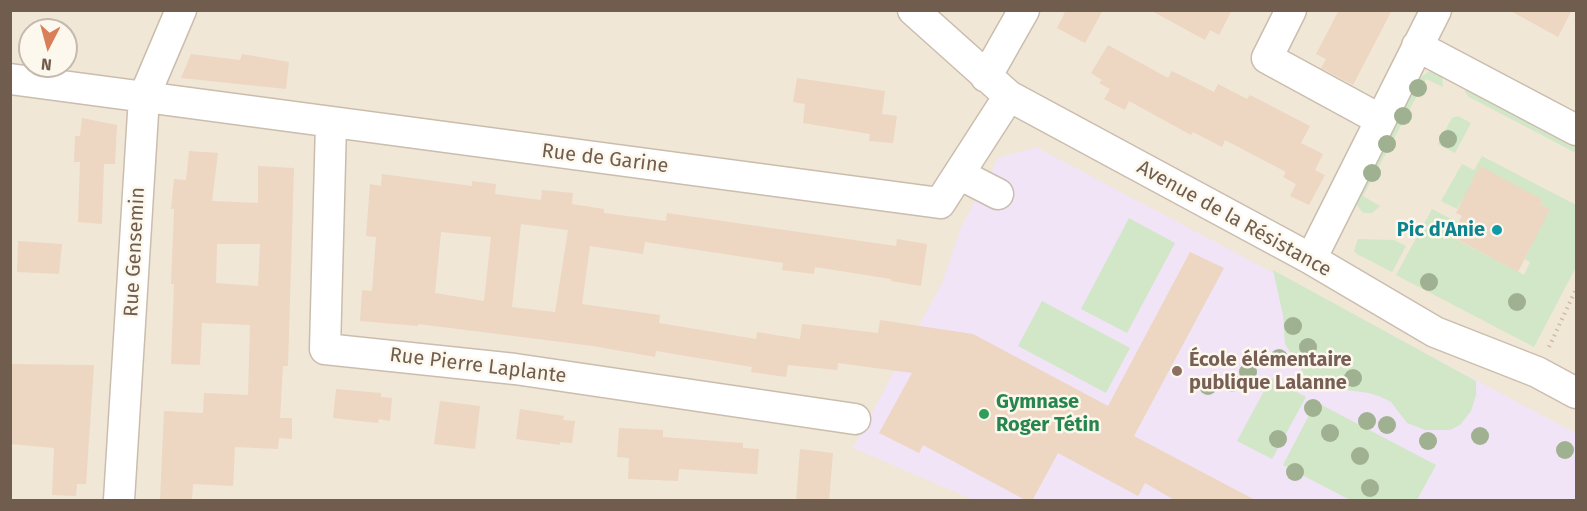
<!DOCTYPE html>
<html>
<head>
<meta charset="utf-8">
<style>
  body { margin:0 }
  #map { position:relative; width:1587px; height:511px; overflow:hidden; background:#faf4e7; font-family:"Fira Sans",sans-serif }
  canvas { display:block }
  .frame { position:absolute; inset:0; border:12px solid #715d4e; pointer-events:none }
  .north { position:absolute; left:18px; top:18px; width:60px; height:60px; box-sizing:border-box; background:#fdf8ed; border:2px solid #c5baad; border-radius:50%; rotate:186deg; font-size:16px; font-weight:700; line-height:24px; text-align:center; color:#715d4e }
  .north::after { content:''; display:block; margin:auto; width:21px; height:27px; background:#d87f59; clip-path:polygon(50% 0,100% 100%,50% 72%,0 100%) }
</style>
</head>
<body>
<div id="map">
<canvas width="1587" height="511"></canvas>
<div class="frame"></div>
<div class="north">N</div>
</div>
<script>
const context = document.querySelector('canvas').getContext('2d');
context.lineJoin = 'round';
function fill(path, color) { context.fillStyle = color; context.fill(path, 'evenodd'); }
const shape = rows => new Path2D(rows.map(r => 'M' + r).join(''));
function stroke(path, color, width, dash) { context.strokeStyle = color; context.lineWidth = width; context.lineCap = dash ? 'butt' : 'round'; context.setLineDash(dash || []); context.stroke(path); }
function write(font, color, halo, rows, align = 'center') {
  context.font = font + ' "Fira Sans",sans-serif'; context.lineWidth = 5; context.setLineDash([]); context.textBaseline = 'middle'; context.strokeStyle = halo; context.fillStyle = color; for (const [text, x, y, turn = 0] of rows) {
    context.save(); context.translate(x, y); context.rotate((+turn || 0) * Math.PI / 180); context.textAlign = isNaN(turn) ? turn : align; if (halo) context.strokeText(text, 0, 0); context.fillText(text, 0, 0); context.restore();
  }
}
fill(shape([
  [11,11,1576,11,1576,500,11,500],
  [30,30,66,30,66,66,30,66]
]), '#f1e7d6');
fill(shape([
  [1036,147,1576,433,1576,500,974,500,853,448,943,281,961,227,998,158]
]), '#f1e4f7');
fill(shape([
  [1433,69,1442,73,1443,87,1426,79,1363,196,1380,206,1372,213,1363,213,1357,205,1357,195,1421,77],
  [1466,87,1576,141,1576,153,1469,97,1465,92],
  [1458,116,1471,123,1455,153,1438,144,1452,118],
  [1482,156,1576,205,1576,267,1534,347,1396,275,1432,209,1459,223,1452,237,1524,275,1530,262,1525,259,1549,209,1540,204,1543,200,1530,193,1528,197,1471,208,1461,202,1457,209,1441,201,1462,164,1474,170],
  [1129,218,1175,243,1127,333,1081,309],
  [1358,239,1394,240,1406,246,1392,272,1357,254,1354,251],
  [1273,270,1476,381,1476,395,1471,411,1460,425,1450,430,1425,430,1407,423,1391,402,1381,397,1369,393,1324,387,1307,379,1285,344,1283,315],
  [1042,301,1130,348,1106,393,1018,346],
  [1271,378,1306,397,1272,459,1237,441],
  [1316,402,1436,465,1417,500,1350,500,1283,465]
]), '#d1e7c7');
fill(shape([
  [1066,10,1103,10,1085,43,1057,28],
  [1150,10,1232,10,1219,35,1210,30,1205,40],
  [1339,10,1392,10,1353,85,1321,68,1326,59,1316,54],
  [1509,10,1572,10,1558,37],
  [1108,45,1168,78,1172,71,1214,92,1218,84,1247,99,1250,95,1310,126,1301,143,1323,154,1315,170,1325,175,1309,205,1290,196,1296,184,1283,177,1286,172,1225,140,1222,147,1193,132,1191,135,1129,101,1125,110,1104,99,1110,89,1099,83,1102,80,1091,73],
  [191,54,240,60,242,54,289,62,286,89,181,78],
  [797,78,885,91,882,114,897,116,893,143,869,141,870,134,803,123,805,104,793,102],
  [82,118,117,125,115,164,104,164,102,224,78,222,80,162,74,162,75,136,80,136],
  [189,151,218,153,212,201,258,203,258,166,294,168,288,366,283,366,280,418,292,418,292,439,279,438,278,449,235,447,233,486,193,484,192,501,160,501,164,411,203,413,204,393,248,395,250,325,202,323,200,365,171,364,174,284,171,284,174,209,171,209,174,179,186,180],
  [217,244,260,244,258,286,216,283],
  [1480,166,1543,200,1540,204,1550,209,1518,272,1451,236,1462,216,1456,213],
  [382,174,472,186,472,181,496,184,495,194,541,200,542,190,573,193,572,204,604,209,604,213,666,221,667,213,896,246,897,239,927,244,921,286,891,281,891,279,815,267,814,274,782,270,783,263,645,242,643,254,590,246,582,304,660,315,659,323,756,339,757,332,800,339,802,324,878,333,880,320,973,334,1108,406,1190,252,1224,268,1134,436,1257,501,1176,501,1145,483,1138,496,1058,453,1032,501,1027,501,923,445,919,453,879,433,912,373,838,363,837,370,788,365,786,377,751,372,752,367,656,351,655,357,593,346,418,324,418,326,360,321,362,290,372,291,376,237,366,236,370,184,381,186],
  [521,224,568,230,555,312,512,307],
  [441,232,491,237,484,301,435,293],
  [18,241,62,244,59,274,17,272],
  [10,364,94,365,86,484,77,484,76,496,52,495,54,448,10,444],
  [336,389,381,393,381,397,392,398,390,421,379,419,378,423,333,418],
  [440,401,480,406,475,449,434,444],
  [520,409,564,416,563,420,575,421,572,443,560,442,560,445,516,439],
  [619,428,663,430,663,437,743,443,743,448,759,449,757,474,679,469,678,481,628,479,629,458,617,457],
  [800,449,833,453,829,501,796,501]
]), '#edd6c2');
const minor = shape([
  [913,10,1009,96,1311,259,1435,332,1537,372,1576,393],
  [1291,10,1267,58,1379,119],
  [1417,46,1576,130],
  [986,77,1024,10],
  [10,79,940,203,1009,96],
  [331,124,325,349,515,369,855,419],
  [959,174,998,194],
  [1311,259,1436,10],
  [119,500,144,97,181,10]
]);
stroke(minor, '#cbbdae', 33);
stroke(shape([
  [1549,347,1576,289]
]), '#d2baa5', 4, [1.5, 4.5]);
stroke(minor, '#fff', 30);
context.fillStyle = '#9fb191';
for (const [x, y] of [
  [1418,88],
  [1403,116],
  [1448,139],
  [1387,144],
  [1372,173],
  [1429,282],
  [1517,302],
  [1293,326],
  [1308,347],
  [1279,358],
  [1248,372],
  [1353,378],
  [1232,383],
  [1208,386],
  [1313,408],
  [1367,421],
  [1387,425],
  [1330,433],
  [1480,436],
  [1278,439],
  [1428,441],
  [1565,450],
  [1360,456],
  [1295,472],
  [1370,488]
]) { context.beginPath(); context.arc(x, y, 9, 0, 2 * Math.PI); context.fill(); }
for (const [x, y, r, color] of [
  [1497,230,6,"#0f9aa8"],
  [1177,371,6,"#8d6e63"],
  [984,414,6,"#2e9e5b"]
]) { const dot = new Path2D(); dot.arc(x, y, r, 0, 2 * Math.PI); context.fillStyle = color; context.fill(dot); stroke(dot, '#fdf8ed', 2); }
write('20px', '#715d4e', '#fdf8ed', [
  ["Rue de Garine",605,159,7],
  ["Avenue de la Résistance",1234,219,29],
  ["Rue Gensemin",135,252,-87],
  ["Rue Pierre Laplante",478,366,7]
]);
write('bold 20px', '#0d838f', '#fdf8ed', [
  ["Pic d'Anie",1485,230]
], 'right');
write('bold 20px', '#785e54', '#fdf8ed', [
  ["École élémentaire",1189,360],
  ["publique Lalanne",1189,383]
], 'left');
write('bold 20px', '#27864d', '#fdf8ed', [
  ["Gymnase",996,402],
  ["Roger Tétin",996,425]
], 'left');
</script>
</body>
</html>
